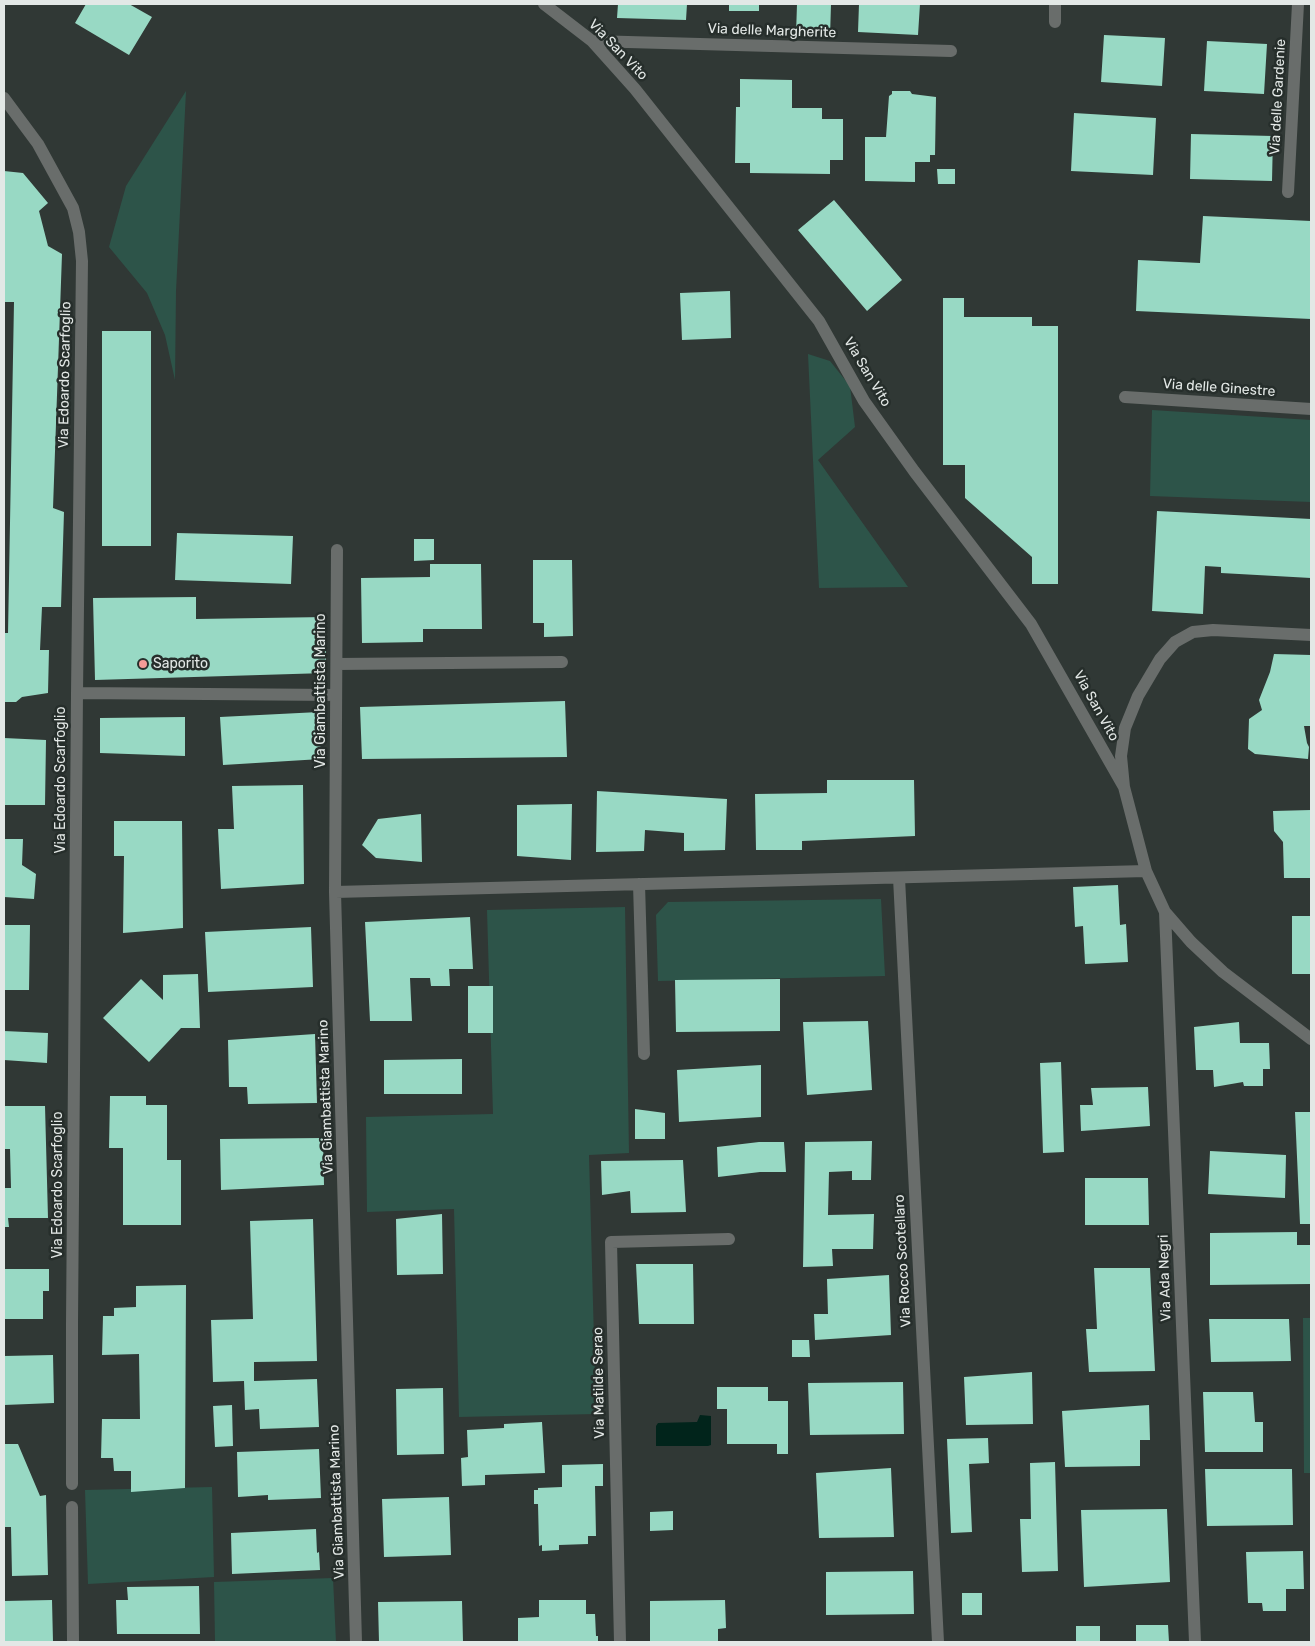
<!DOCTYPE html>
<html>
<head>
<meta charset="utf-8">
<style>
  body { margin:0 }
  #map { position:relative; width:1315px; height:1646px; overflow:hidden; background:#303835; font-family:Rubik,sans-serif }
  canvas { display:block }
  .frame { position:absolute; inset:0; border:5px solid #e3e8e6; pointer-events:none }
</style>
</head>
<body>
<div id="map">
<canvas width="1315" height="1646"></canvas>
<div class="frame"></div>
</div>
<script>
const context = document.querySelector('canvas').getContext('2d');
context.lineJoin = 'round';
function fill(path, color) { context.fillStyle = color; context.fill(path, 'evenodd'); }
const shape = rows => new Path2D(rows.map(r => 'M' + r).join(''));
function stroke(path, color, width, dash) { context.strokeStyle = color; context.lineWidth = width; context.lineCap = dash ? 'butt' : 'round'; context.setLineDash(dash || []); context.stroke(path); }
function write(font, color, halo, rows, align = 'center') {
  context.font = font + ' Rubik,sans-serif'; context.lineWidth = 5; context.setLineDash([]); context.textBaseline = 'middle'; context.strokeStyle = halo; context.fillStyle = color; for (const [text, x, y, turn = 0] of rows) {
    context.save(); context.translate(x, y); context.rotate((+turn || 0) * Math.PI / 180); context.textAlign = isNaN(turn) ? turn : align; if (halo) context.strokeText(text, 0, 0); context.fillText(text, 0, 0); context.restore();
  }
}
fill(shape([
  [186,91,176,291,175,380,165,335,147,293,109,247,126,186],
  [808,354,830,361,850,386,855,427,818,460,908,587,819,588],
  [1152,410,1311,420,1311,502,1150,496],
  [881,899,885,976,658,981,656,915,668,902],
  [625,907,629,1153,589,1155,596,1414,459,1417,454,1209,367,1212,366,1117,493,1114,487,910],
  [1303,1318,1311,1318,1311,1473,1304,1473],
  [212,1487,214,1577,88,1584,85,1490],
  [333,1578,336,1642,215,1642,214,1582]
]), '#2d5449');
fill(shape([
  [700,1415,711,1416,711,1445,708,1446,656,1446,656,1426,658,1423,697,1422]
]), '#01241b');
fill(shape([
  [86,4,129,4,152,17,129,55,75,23],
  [618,4,687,4,686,20,617,18],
  [729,4,759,4,759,11,729,11],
  [797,4,831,4,830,37,796,35],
  [859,4,920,4,918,35,858,32],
  [1104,35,1165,38,1162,86,1101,82],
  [1207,41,1267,44,1264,94,1204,91],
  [740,79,792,80,792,108,822,108,822,119,843,119,843,160,830,160,830,174,750,173,750,163,735,163,736,107,740,107],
  [892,91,910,91,912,94,936,97,935,155,930,155,930,162,915,162,915,182,865,181,865,137,886,137,889,96,892,94],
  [1074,113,1156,118,1153,175,1071,171],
  [1191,134,1273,136,1272,181,1190,179],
  [937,169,955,169,955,184,938,184],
  [4,171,23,173,48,203,39,211,48,246,62,254,53,508,64,512,61,607,42,607,40,650,49,650,48,693,22,697,16,702,4,702,4,633,8,633,14,302,4,302],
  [834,200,902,280,867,311,798,230],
  [1203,216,1311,221,1311,319,1136,311,1138,260,1200,263],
  [730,291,731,338,682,340,680,293],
  [943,298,964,298,964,317,1032,317,1032,326,1058,326,1058,584,1032,584,1032,557,965,498,965,465,943,465],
  [102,331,151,331,151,546,102,546],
  [1157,511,1311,519,1311,578,1221,573,1221,567,1205,566,1203,614,1152,611],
  [177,533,293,536,291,584,175,580],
  [414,539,434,539,434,560,414,561],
  [533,560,572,560,573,636,544,637,544,623,533,623],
  [430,564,481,564,482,629,423,629,423,642,362,643,361,578,430,577],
  [196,597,196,619,326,617,326,673,95,680,93,598],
  [1274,654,1311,655,1311,726,1304,726,1307,743,1309,747,1308,759,1255,754,1248,749,1249,719,1262,710,1259,700,1270,672],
  [565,701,567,757,362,759,360,707],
  [319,712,321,759,223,765,220,717],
  [185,717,185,756,100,753,100,718],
  [4,738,46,740,45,805,4,805],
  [827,780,914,780,915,836,802,841,802,850,756,850,755,794,827,793],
  [303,785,304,884,221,889,218,829,234,829,232,786],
  [597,791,727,799,725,850,684,851,684,833,645,830,644,851,596,852],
  [572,804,571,860,517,856,517,805],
  [1311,810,1311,878,1284,878,1283,842,1274,831,1273,811],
  [421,814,422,862,376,858,362,845,378,819],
  [114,821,182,821,183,928,123,933,124,856,114,856],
  [4,839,23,839,22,865,36,874,34,899,4,897],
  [1118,885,1120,925,1126,924,1128,962,1085,964,1083,926,1075,927,1073,887],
  [1292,916,1311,916,1311,974,1292,974],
  [470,917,473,969,449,969,450,986,431,986,430,978,410,978,412,1021,370,1021,365,922],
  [4,925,30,925,29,990,4,990],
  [311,927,313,987,208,992,205,932],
  [198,974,200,1028,181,1028,149,1062,103,1018,141,979,163,1000,163,975],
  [780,979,780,1031,676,1032,675,980],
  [468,986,493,986,493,1033,468,1033],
  [868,1021,872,1090,807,1095,803,1022],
  [1239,1022,1240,1043,1269,1043,1270,1069,1263,1069,1263,1086,1244,1086,1243,1082,1214,1087,1213,1070,1196,1070,1194,1027],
  [4,1031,48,1033,47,1063,4,1060],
  [315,1034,317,1103,248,1104,247,1087,229,1087,228,1040],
  [462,1059,462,1094,384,1094,384,1060],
  [1061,1062,1064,1152,1043,1153,1040,1063],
  [761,1065,761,1117,679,1122,677,1070],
  [1148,1087,1150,1126,1081,1131,1080,1105,1093,1105,1091,1088],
  [110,1096,146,1096,146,1105,167,1105,167,1160,181,1160,181,1225,123,1225,123,1148,109,1148],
  [4,1106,45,1106,48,1218,8,1218,9,1227,4,1227,4,1188,11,1188,10,1149,4,1149],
  [635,1109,665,1113,665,1139,635,1139],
  [1295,1112,1311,1112,1311,1224,1300,1224],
  [323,1138,324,1185,221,1190,220,1139],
  [872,1141,871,1180,852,1180,852,1171,829,1172,828,1215,874,1214,873,1249,832,1249,833,1266,803,1267,805,1142],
  [759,1142,784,1142,786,1172,760,1172,718,1177,717,1147],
  [1210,1151,1286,1155,1285,1198,1208,1194],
  [683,1160,686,1212,631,1213,630,1191,602,1195,601,1161],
  [1085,1178,1148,1178,1149,1225,1085,1225],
  [442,1214,443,1274,397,1275,396,1219],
  [313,1219,317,1361,254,1362,254,1381,317,1379,319,1427,260,1429,259,1409,245,1410,244,1381,213,1382,211,1320,253,1319,250,1221],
  [1297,1232,1297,1245,1311,1245,1311,1284,1210,1285,1210,1233],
  [636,1264,693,1264,694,1324,639,1324],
  [1094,1268,1150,1268,1155,1371,1089,1372,1086,1329,1097,1329],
  [4,1269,49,1269,49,1291,43,1291,43,1319,4,1319],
  [889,1275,891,1335,815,1340,814,1314,828,1314,827,1279],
  [186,1285,185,1488,131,1492,131,1471,114,1471,113,1458,101,1458,102,1419,140,1419,139,1354,102,1355,103,1316,114,1316,114,1308,136,1307,136,1286],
  [1209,1319,1289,1319,1291,1361,1211,1362],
  [792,1340,809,1340,810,1357,792,1357],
  [53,1355,54,1403,4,1405,4,1356],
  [1032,1372,1033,1424,966,1425,964,1377],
  [903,1382,904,1434,810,1435,808,1383],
  [717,1387,768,1387,768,1401,788,1401,788,1454,777,1454,777,1444,727,1444,727,1409,717,1409],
  [443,1388,444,1454,397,1455,396,1389],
  [1203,1392,1253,1392,1255,1422,1263,1422,1263,1452,1205,1452],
  [232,1405,233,1446,215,1447,213,1406],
  [1149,1405,1150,1440,1140,1440,1140,1466,1065,1467,1062,1411],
  [542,1422,545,1473,485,1475,485,1485,462,1486,461,1458,468,1457,467,1430,504,1428,504,1424],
  [988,1438,989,1463,969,1464,972,1532,951,1533,947,1439],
  [4,1444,18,1444,40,1496,46,1495,48,1575,12,1576,11,1527,4,1527],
  [319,1449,321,1498,268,1500,268,1495,238,1497,237,1452],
  [1055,1462,1058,1571,1022,1572,1020,1519,1031,1519,1030,1463],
  [603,1464,603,1486,595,1486,596,1536,588,1536,588,1544,559,1545,559,1550,542,1551,542,1545,539,1546,538,1504,534,1504,534,1490,538,1490,538,1488,562,1487,562,1465],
  [891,1468,894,1537,819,1538,816,1473],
  [1205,1469,1292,1469,1293,1525,1207,1526],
  [449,1497,451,1555,384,1557,382,1499],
  [1167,1509,1170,1582,1084,1587,1081,1510],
  [673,1511,673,1530,650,1531,650,1512],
  [316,1529,317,1553,319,1552,320,1570,232,1574,231,1533],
  [1303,1551,1304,1589,1286,1589,1286,1611,1263,1611,1262,1603,1248,1603,1246,1552],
  [913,1571,914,1614,826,1615,826,1572],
  [199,1586,200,1634,117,1634,116,1600,128,1600,127,1587],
  [962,1593,982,1593,982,1615,962,1615],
  [52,1600,53,1642,4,1642,4,1601],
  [539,1600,586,1600,586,1614,595,1614,596,1636,598,1636,598,1642,518,1642,518,1618,539,1617],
  [725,1600,726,1628,718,1629,718,1642,650,1642,650,1601],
  [462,1601,463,1642,379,1642,378,1602],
  [1136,1625,1168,1625,1169,1642,1136,1642],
  [1076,1626,1100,1626,1100,1642,1076,1642]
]), '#98d9c4');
stroke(shape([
  [544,4,592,41,635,89,819,321,864,401,914,471,1031,624,1124,787],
  [1055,22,1055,4],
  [592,41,951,51],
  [4,98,38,144,73,208,79,232,82,261,77,693,72,1323,72,1484],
  [1288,192,1298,4],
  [1125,397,1311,409],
  [337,550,335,892,356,1642],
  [1311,635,1213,630,1193,632,1175,642,1160,659,1138,696,1125,728,1121,756,1124,787,1146,871,1165,912,1191,942,1223,972,1311,1039],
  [337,664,562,662],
  [77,693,336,695],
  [899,878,938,1642],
  [639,884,644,1054],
  [335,892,1146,871],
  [1165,912,1195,1642],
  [72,1507,73,1642],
  [620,1642,611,1242,729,1239]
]), '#696d6b', 12);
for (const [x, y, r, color] of [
  [143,664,5,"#f59b97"]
]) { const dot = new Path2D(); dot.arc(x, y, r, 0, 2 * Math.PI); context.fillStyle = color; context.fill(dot); stroke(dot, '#262e2b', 2); }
write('14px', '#e3e8e6', '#262e2b', [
  ["Via delle Margherite",772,31,2],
  ["Via San Vito",618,50,46],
  ["Via delle Gardenie",1278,97,-87],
  ["Via San Vito",867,372,59],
  ["Via Edoardo Scarfoglio",65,375,-89],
  ["Via delle Ginestre",1219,388,4],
  ["Via Giambattista Marino",321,691,-90],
  ["Via San Vito",1096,706,61],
  ["Via Edoardo Scarfoglio",61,780,-90],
  ["Via Giambattista Marino",326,1097,-92],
  ["Via Edoardo Scarfoglio",58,1185,-90],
  ["Via Rocco Scotellaro",903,1261,-93],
  ["Via Ada Negri",1165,1278,-92],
  ["Via Matilde Serao",599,1383,-91],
  ["Via Giambattista Marino",337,1502,-92]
]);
write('14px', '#e3e8e6', '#262e2b', [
  ["Saporito",153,664]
], 'left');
</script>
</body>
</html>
